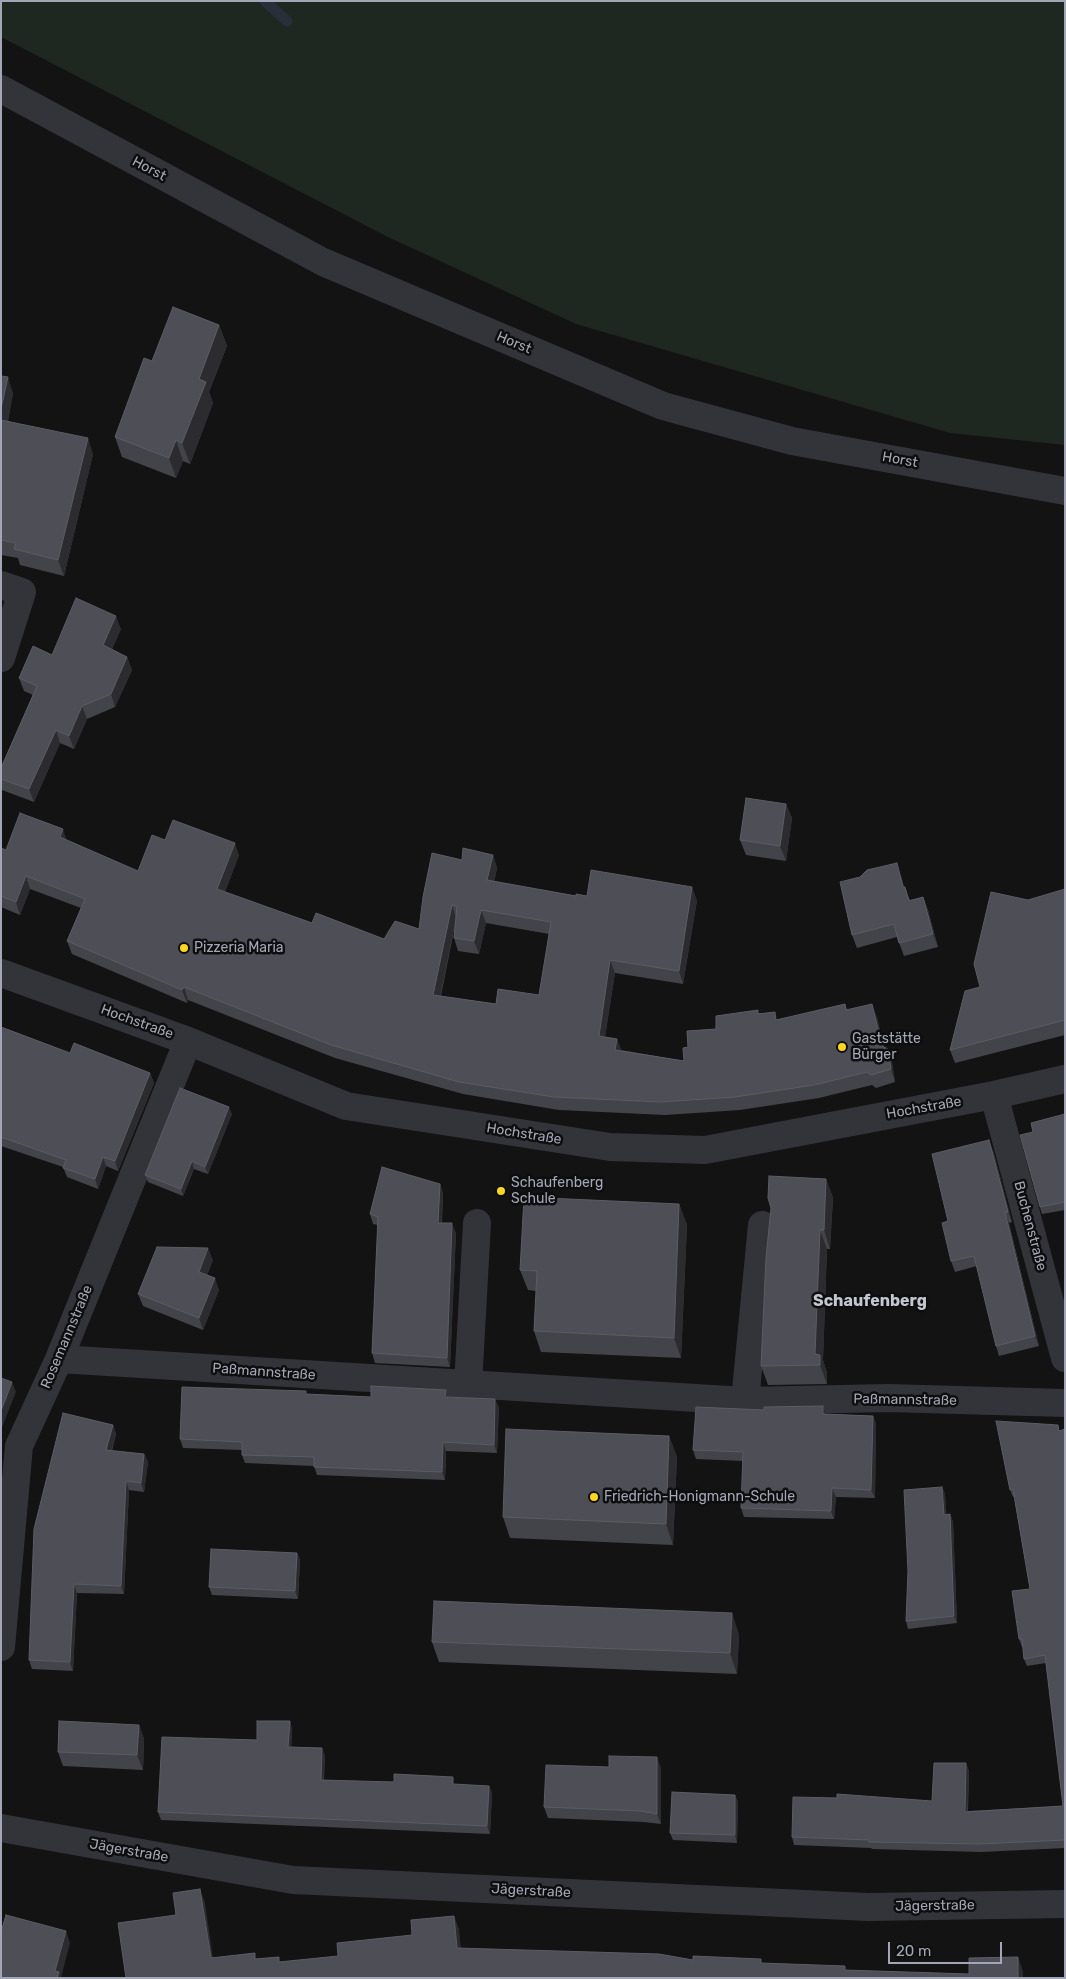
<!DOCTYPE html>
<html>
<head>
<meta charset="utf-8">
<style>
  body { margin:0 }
  #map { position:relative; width:1066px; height:1979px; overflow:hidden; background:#131314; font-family:Rubik,sans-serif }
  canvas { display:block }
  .frame { position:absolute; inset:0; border:2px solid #a3a6b6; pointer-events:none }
  .scale { position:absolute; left:888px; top:1942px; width:114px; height:22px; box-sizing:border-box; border:2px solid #a3a6b6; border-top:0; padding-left:6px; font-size:15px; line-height:18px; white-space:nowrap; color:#a3a6b6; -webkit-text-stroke:4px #0e0e0f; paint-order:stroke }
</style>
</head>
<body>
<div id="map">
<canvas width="1066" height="1979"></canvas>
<div class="frame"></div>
<div class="scale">20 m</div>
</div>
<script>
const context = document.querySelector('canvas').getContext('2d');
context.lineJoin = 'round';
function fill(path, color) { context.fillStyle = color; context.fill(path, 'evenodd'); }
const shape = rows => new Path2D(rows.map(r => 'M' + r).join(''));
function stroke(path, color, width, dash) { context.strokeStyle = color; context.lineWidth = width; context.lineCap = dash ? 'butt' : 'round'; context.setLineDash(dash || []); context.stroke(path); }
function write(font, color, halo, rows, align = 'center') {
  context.font = font + ' Rubik,sans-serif'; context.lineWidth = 5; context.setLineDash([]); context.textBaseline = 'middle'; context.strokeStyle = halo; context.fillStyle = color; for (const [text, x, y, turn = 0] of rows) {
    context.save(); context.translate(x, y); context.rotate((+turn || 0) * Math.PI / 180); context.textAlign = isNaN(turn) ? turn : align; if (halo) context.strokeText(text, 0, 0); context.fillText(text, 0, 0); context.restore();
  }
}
fill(shape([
  [1,1,1065,1,1065,445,950,433,576,324,388,237,1,37]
]), '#1f2721');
stroke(shape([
  [265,1,287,21]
]), '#282f39', 11);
stroke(shape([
  [1,585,22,592,1,658],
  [1,973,188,1041,346,1106,610,1147,705,1150,994,1095,1065,1079],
  [994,1095,1065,1358],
  [59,1359,745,1401,888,1398,1065,1403],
  [468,1385,477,1223],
  [745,1401,762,1225],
  [1,1647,19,1446,59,1359,188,1041],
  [1,1828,293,1880,868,1907,1065,1904]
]), '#33333a', 28);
stroke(shape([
  [1,89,323,262,663,406,792,441,1065,491]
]), '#33333a', 28);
fill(shape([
  [219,325,227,346,209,392,213,403,190,464,183,461,176,478,122,457,115,437,152,361],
  [1,376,13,393,8,421,93,454,64,576,20,565,18,558,1,555],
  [121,629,112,649,127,657,132,670,115,707,87,719,74,749,60,743,34,802,2,790,1,788,1,768,33,695,24,691,19,678],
  [786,804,792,818,786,861,746,855,740,840],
  [66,840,138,871,165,840,239,855,225,892,312,923,384,939,419,929,462,860,493,855,497,868,494,882,576,896,587,896,697,900,683,984,615,973,605,1037,617,1039,621,1050,684,1061,688,1047,716,1029,759,1013,778,1020,845,1004,847,1010,877,1017,884,1047,888,1049,892,1062,895,1082,876,1088,872,1085,819,1098,740,1110,665,1115,559,1110,463,1094,335,1058,188,1000,187,1003,72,954,67,941,81,908,30,889,20,915,1,907,1,848,6,850],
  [486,923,549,934,539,995,496,1004,441,996,455,925,454,938,458,951,479,954],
  [901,876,904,887,910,900,923,897,928,910,938,947,904,956,897,937,857,948,852,935],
  [1065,889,1065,1035,955,1063,950,1050,980,987,1028,900],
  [1,1027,70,1053,150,1073,154,1083,118,1171,106,1166,98,1189,67,1177,63,1167,1,1146],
  [232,1114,208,1174,194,1169,183,1196,148,1182,145,1175],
  [1065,1114,1065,1210,1042,1214,1040,1207,1033,1132],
  [993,1150,1012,1222,1009,1223,1039,1346,999,1356,996,1346,977,1266,955,1272,951,1261,948,1221],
  [826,1179,833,1198,830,1249,827,1249,823,1360,827,1373,827,1384,768,1385,761,1366],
  [440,1184,443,1194,442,1223,456,1233,450,1367,375,1363,372,1353,378,1225,373,1224,370,1214],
  [679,1204,687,1225,681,1358,541,1352,534,1331,536,1291,528,1290,520,1270],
  [213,1260,207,1275,219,1290,203,1330,143,1306,138,1294],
  [307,1394,371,1397,448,1397,499,1407,497,1453,446,1451,445,1480,317,1475,314,1466,245,1463,242,1455,242,1450,183,1448,180,1439],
  [826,1414,873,1416,876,1424,875,1498,836,1497,834,1519,744,1517,741,1508,743,1461,696,1459,693,1450],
  [113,1425,116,1434,112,1451,144,1454,148,1462,144,1492,129,1490,124,1594,77,1593,73,1671,32,1669,29,1660],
  [1065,1429,1065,1848,981,1852,872,1849,871,1848,794,1845,792,1837,932,1801,969,1770,968,1811,1063,1806,1046,1663,1027,1666,1024,1659,1023,1647,1022,1647,1019,1639,1030,1589,1014,1497,1013,1497,1010,1490,1060,1431],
  [669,1436,677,1457,673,1545,510,1538,503,1517],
  [942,1487,945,1494,946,1515,950,1514,953,1522,957,1623,908,1629,906,1621],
  [297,1553,300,1560,298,1599,212,1595,209,1587],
  [739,1634,737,1674,439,1662,432,1642],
  [290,1721,292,1729,291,1747,325,1755,324,1780,489,1786,492,1793,490,1834,161,1820,158,1812,257,1740],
  [139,1725,144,1739,143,1770,63,1766,58,1752],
  [661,1768,661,1824,644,1822,548,1818,544,1807],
  [735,1795,738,1802,737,1843,673,1840,670,1833]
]), '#43434a');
fill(shape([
  [219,325,227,346,209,392,213,403,190,464,182,443,199,379],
  [8,377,13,393,5,435,1,425,1,409],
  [88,438,93,454,64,576,58,560],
  [176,440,183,461,176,478,169,458],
  [116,616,121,629,108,658,103,645],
  [127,657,132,670,115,707,111,694],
  [82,706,87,719,74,749,69,736],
  [56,730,60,743,34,802,29,789],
  [786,804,792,818,786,861,780,846],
  [63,829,67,842,60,837],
  [235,843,239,855,221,902,217,889],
  [493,855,497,868,492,893,487,880],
  [897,863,901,876,908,900,903,887],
  [26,876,30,889,20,915,16,902],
  [692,887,697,900,683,984,679,971],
  [923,897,928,910,938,947,933,934],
  [452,905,456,918,438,1008,433,995],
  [481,910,486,923,479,954,474,941],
  [610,960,615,973,603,1049,599,1036],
  [184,987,188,1000,187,1003,182,990],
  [872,1004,877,1017,886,1059,882,1046],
  [617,1039,622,1052,615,1050],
  [888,1049,892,1062,895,1082,891,1069],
  [150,1073,154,1083,118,1171,115,1161],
  [229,1107,232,1114,208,1174,205,1167],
  [989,1140,993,1150,1012,1222,1008,1212],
  [103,1157,106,1166,98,1189,95,1179],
  [192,1161,194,1169,183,1196,181,1189],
  [826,1179,833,1198,830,1249,824,1230],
  [440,1184,443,1194,441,1232,438,1223],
  [679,1204,687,1225,681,1358,674,1338],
  [1005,1212,1009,1223,1039,1346,1035,1336],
  [452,1223,456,1233,450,1367,447,1358],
  [820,1230,827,1249,823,1360,827,1373,827,1384,820,1365,815,1354],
  [208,1248,213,1260,204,1284,199,1272],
  [215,1278,219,1290,203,1330,199,1318],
  [12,1382,16,1392,1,1430,1,1411],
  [495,1399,499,1407,497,1453,494,1445],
  [823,1406,826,1415,823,1414],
  [873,1416,876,1424,875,1498,871,1490],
  [113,1425,116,1434,109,1459,106,1450],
  [669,1436,677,1457,673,1545,666,1524],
  [443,1442,446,1451,445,1480,442,1472],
  [144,1454,148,1462,144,1492,141,1483],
  [126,1481,129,1490,124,1594,121,1586],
  [942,1487,945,1494,947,1522,944,1515],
  [832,1488,836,1497,834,1519,831,1511],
  [950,1514,953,1522,957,1623,954,1616],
  [297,1553,300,1560,298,1599,295,1591],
  [74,1584,77,1593,73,1671,70,1662],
  [732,1613,739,1634,737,1674,730,1653],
  [290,1721,292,1729,291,1755,288,1747],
  [139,1725,144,1739,143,1770,137,1755],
  [322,1748,325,1755,323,1787,321,1780],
  [657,1757,661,1768,661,1824,657,1814],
  [966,1763,969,1770,967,1819,965,1812],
  [489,1786,492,1793,490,1834,487,1826],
  [735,1795,738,1802,737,1843,735,1835],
  [200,1889,205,1903,215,1971,211,1958],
  [454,1916,459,1929,462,1961,457,1948],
  [66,1931,70,1943,61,1978,57,1978,55,1971],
  [1018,1957,1023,1971,1023,1978,1018,1978]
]), '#2c2c30');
const building = shape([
  [173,307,219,325,199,379,206,382,182,443,176,440,169,458,115,437,144,358,152,361,173,307],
  [1,376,8,377,1,409,1,376],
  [1,420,88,438,58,560,14,549,16,543,1,540,1,420],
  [76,598,116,616,103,645,127,657,111,694,82,706,69,736,56,730,29,789,1,779,1,768,37,686,19,678,33,646,52,655,76,598],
  [746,798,786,804,780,846,740,840,746,798],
  [20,813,63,829,60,837,138,871,152,835,165,840,173,820,235,843,217,889,312,923,316,913,384,939,395,921,419,929,423,897,432,853,462,860,463,848,493,855,487,880,576,896,576,894,587,896,591,870,692,887,679,971,610,960,599,1036,617,1039,615,1050,684,1061,683,1048,688,1047,687,1031,716,1029,716,1016,758,1010,758,1014,775,1012,776,1020,845,1004,846,1010,872,1004,882,1046,888,1049,891,1069,871,1075,867,1072,814,1085,735,1097,660,1102,554,1097,459,1082,331,1045,184,987,182,990,67,941,85,899,26,876,16,902,1,896,1,848,6,850,20,813],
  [452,905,457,906,454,938,474,941,481,910,551,922,539,995,498,989,496,1004,433,995,452,905],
  [897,863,903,887,905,887,909,901,923,897,933,934,899,943,894,924,852,935,840,882,860,877,867,870,897,863],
  [1065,889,1065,1020,950,1050,965,991,980,987,974,964,991,892,1028,900,1065,889],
  [1,1027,70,1053,74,1043,150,1073,115,1161,103,1157,95,1179,63,1168,66,1160,1,1137,1,1027],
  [180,1088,229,1107,205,1167,192,1161,181,1189,145,1175,180,1088],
  [1065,1114,1065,1202,1040,1207,1020,1135,1033,1132,1031,1123,1065,1114],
  [989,1140,1008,1212,1005,1212,1035,1336,996,1346,974,1256,951,1261,942,1223,948,1221,932,1154,989,1140],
  [382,1167,440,1184,438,1223,452,1223,447,1358,372,1353,378,1217,370,1214,382,1167],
  [769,1176,826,1179,824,1230,820,1230,815,1354,820,1355,820,1365,761,1366,766,1258,771,1208,768,1198,769,1176],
  [524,1197,679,1204,674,1338,534,1331,537,1271,520,1270,524,1197],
  [157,1247,208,1248,199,1272,215,1278,199,1318,138,1294,157,1247],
  [1,1378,12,1382,1,1411,1,1378],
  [371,1386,446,1390,445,1397,495,1399,494,1445,443,1442,442,1472,314,1467,314,1457,242,1455,242,1442,180,1439,182,1387,306,1391,306,1394,371,1397,371,1386],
  [823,1406,823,1414,873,1416,871,1490,832,1488,831,1511,741,1508,743,1452,693,1450,696,1407,764,1410,764,1407,823,1406],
  [63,1413,113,1425,106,1450,144,1454,141,1483,126,1481,121,1586,74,1584,70,1662,29,1660,34,1529,63,1413],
  [996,1421,1058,1425,1059,1431,1065,1429,1065,1840,978,1844,869,1842,869,1840,792,1837,793,1797,837,1798,837,1794,932,1801,934,1763,966,1763,965,1812,1063,1806,1045,1655,1024,1659,1022,1639,1019,1639,1012,1591,1030,1589,1013,1489,1010,1490,996,1421],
  [506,1429,669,1436,666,1524,503,1517,506,1429],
  [942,1487,944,1515,950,1514,954,1616,906,1621,908,1571,904,1490,942,1487],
  [211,1549,297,1553,295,1591,209,1587,211,1549],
  [434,1601,732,1613,730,1653,432,1642,434,1601],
  [59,1721,139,1725,137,1755,58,1752,59,1721],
  [257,1721,290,1721,288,1747,322,1748,321,1780,394,1782,394,1774,453,1777,453,1784,489,1786,487,1826,158,1812,162,1737,257,1740,257,1721],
  [609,1756,657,1757,657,1814,640,1811,544,1807,546,1765,609,1767,609,1756],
  [672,1792,735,1795,735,1835,670,1833,672,1792],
  [200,1889,211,1958,255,1953,255,1959,279,1957,279,1962,338,1956,337,1943,412,1935,411,1920,454,1916,457,1948,659,1954,693,1960,693,1956,761,1959,761,1963,845,1966,845,1970,969,1974,969,1958,1018,1957,1018,1978,126,1978,118,1923,176,1915,173,1893,200,1889],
  [6,1915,66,1931,55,1971,59,1972,57,1978,1,1978,1,1932,6,1915]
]);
fill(building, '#4e4e56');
stroke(building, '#5b5c65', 1);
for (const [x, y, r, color] of [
  [184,948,5,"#fdd722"],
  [842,1047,5,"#fdd722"],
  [501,1191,5,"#fdd722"],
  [594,1497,5,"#fdd722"]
]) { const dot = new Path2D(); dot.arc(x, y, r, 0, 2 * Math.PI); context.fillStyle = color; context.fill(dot); stroke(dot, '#0e0e0f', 2); }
write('14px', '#a3a6b6', '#0e0e0f', [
  ["Horst",149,169,28],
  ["Horst",514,343,23],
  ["Horst",900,460,10],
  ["Hochstraße",137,1022,20],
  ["Hochstraße",924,1108,-10],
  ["Hochstraße",524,1134,9],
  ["Buchenstraße",1030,1226,75],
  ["Rosemannstraße",67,1337,-67],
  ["Paßmannstraße",264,1372,4],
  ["Paßmannstraße",905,1400,1],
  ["Jägerstraße",129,1851,10],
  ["Jägerstraße",531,1891,3],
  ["Jägerstraße",935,1906,-1]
]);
write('14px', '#a3a6b6', '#0e0e0f', [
  ["Pizzeria Maria",194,948],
  ["Gaststätte",852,1039],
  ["Bürger",852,1055],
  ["Schaufenberg",511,1183],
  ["Schule",511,1199],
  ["Friedrich-Honigmann-Schule",604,1497]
], 'left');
write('bold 16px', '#c4c6d2', '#0e0e0f', [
  ["Schaufenberg",870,1301]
]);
</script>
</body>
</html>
